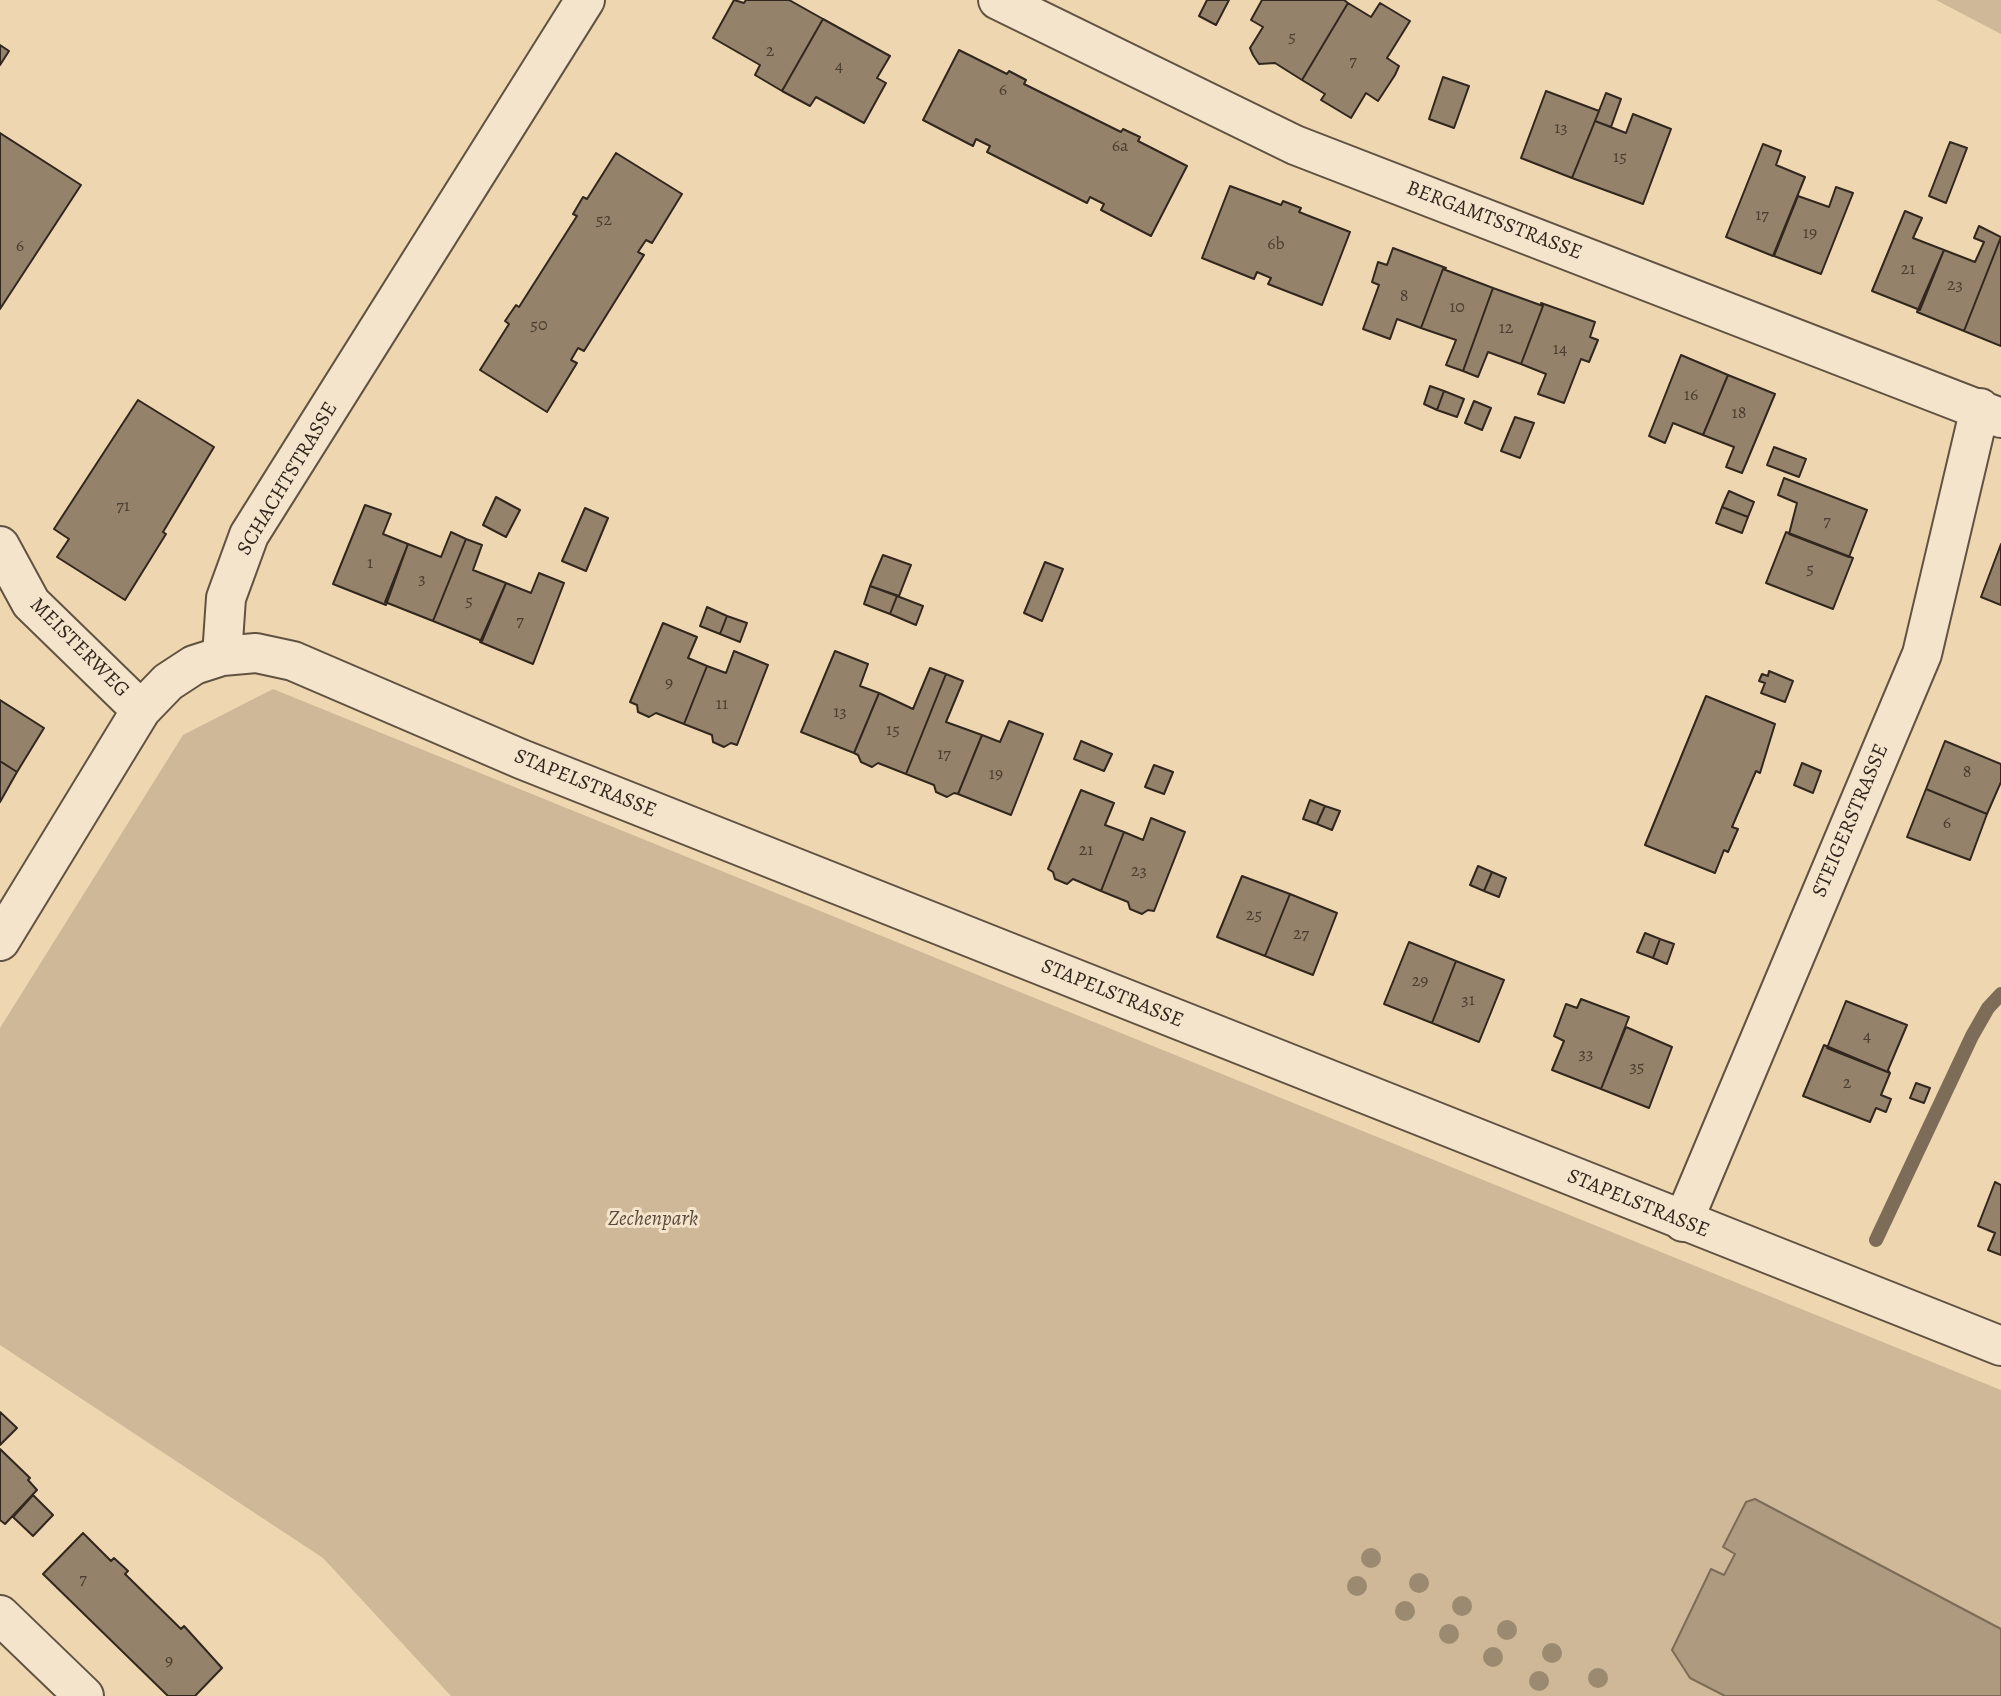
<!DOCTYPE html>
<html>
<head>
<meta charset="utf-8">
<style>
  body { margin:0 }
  canvas { display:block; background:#eed6b0 }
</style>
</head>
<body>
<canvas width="2001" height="1696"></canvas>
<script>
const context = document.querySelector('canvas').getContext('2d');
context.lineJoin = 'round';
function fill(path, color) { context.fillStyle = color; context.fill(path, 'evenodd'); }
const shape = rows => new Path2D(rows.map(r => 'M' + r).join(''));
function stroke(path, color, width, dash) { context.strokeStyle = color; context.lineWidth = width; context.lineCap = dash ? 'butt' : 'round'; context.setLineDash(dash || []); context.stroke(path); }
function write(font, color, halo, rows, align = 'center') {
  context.font = font + ' Alegreya,serif'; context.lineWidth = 6; context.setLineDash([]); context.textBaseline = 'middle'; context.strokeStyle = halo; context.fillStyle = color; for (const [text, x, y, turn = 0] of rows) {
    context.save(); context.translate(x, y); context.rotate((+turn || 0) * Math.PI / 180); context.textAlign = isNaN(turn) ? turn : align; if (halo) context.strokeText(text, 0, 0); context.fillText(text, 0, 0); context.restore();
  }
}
fill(shape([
  [1936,0,2001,0,2001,34],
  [273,689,2001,1390,2001,1696,451,1696,323,1558,0,1345,0,1028,183,735]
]), '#ceb897');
const water = shape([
  [1755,1499,2001,1629,2001,1696,1725,1696,1690,1678,1672,1650,1711,1569,1724,1575,1735,1554,1723,1547,1746,1502,1755,1499]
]);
fill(water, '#ae9a7e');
stroke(water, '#7c6c58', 2);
stroke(shape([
  [1876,1240,1972,1036,1988,1008,2001,994]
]), '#7c6c58', 14);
const building = shape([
  [734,0,744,3,746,0,789,0,823,19,782,91,755,75,760,65,713,38,734,0],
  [1207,0,1229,0,1216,25,1199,16,1207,0],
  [1262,0,1344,0,1348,3,1302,80,1275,63,1259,64,1253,55,1250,48,1263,27,1251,20,1262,0],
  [1348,3,1371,17,1380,3,1410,21,1387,58,1399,66,1395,75,1378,101,1366,93,1351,118,1321,100,1325,94,1302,80,1348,3],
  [823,19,890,56,877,78,886,83,864,123,816,97,810,106,782,91,823,19],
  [0,45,9,51,0,65,0,45],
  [959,50,1007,74,1009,71,1026,80,1024,84,1121,132,1123,129,1140,137,1138,141,1187,166,1151,236,1101,210,1104,204,1090,197,1087,203,987,152,990,146,976,139,973,146,923,120,959,50],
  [1443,77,1469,86,1454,128,1429,119,1443,77],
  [1546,91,1599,111,1572,178,1521,158,1546,91],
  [1606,93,1621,99,1611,127,1595,121,1606,93],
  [1633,114,1671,129,1643,204,1572,178,1595,121,1626,133,1633,114],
  [0,133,81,185,0,309,0,133],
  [1950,142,1967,148,1946,203,1929,196,1950,142],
  [1763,144,1781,151,1776,165,1805,177,1773,256,1726,237,1763,144],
  [616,153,682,194,652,243,646,240,638,252,644,255,584,351,578,348,571,360,577,363,547,412,480,370,509,324,505,321,516,305,519,307,577,216,573,214,583,197,587,199,616,153],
  [1230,186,1281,205,1283,201,1301,208,1299,212,1350,232,1322,305,1268,284,1271,278,1257,272,1254,279,1202,258,1230,186],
  [1836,187,1853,193,1821,274,1774,256,1798,196,1829,207,1836,187],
  [1905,211,1922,218,1913,238,1944,250,1920,310,1872,291,1905,211],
  [1979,226,2001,237,1964,331,1917,312,1944,250,1975,262,1984,242,1974,238,1979,226],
  [2001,237,2001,346,1964,331,2001,237],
  [1393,248,1446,268,1443,269,1421,328,1397,319,1390,339,1363,329,1379,285,1372,282,1378,262,1387,265,1393,248],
  [1443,269,1493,288,1463,371,1446,365,1456,340,1421,328,1443,269],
  [1493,288,1543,306,1521,364,1488,352,1478,377,1463,371,1493,288],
  [1541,303,1595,322,1590,337,1598,340,1589,362,1581,359,1564,403,1538,394,1546,374,1521,364,1543,306,1541,303],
  [1681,355,1728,375,1703,435,1673,423,1665,443,1649,436,1681,355],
  [1728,375,1775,394,1742,473,1726,467,1734,447,1703,435,1728,375],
  [1430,386,1444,391,1437,410,1424,404,1430,386],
  [1444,391,1464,399,1457,417,1437,410,1444,391],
  [138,400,214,447,163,532,166,534,125,600,57,557,69,539,54,529,138,400],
  [1474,401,1491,408,1482,430,1465,423,1474,401],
  [1515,417,1534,423,1520,458,1501,451,1515,417],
  [1774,447,1806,459,1799,477,1767,465,1774,447],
  [1784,478,1867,510,1849,557,1789,534,1797,503,1778,495,1784,478],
  [1729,491,1754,502,1748,517,1722,507,1729,491],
  [496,497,520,510,506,537,483,525,496,497],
  [365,505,391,514,383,534,408,544,386,605,333,584,365,505],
  [1722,507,1748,517,1742,533,1716,523,1722,507],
  [585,508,608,518,586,571,562,561,585,508],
  [451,532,466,539,433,621,385,602,408,544,441,557,451,532],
  [1786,532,1853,558,1833,609,1766,583,1786,532],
  [466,539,482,545,473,570,506,583,482,641,433,621,466,539],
  [2001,544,2001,605,1981,597,2001,544],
  [883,555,911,565,899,596,870,586,883,555],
  [1045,562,1063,569,1042,621,1024,613,1045,562],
  [539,573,564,583,533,664,480,642,506,583,531,593,539,573],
  [870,586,897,596,890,614,864,604,870,586],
  [897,596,923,606,916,625,890,614,897,596],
  [707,607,727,616,720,634,700,626,707,607],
  [727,616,747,623,740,642,720,634,727,616],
  [663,623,697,637,688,658,707,666,684,724,656,713,649,717,638,712,637,705,630,702,663,623],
  [734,651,768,665,737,745,731,743,724,747,713,742,712,735,684,724,707,666,726,673,734,651],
  [835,651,868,664,860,686,879,693,854,753,801,732,835,651],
  [930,668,946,674,906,774,878,763,872,767,861,762,858,755,854,753,879,693,913,709,930,668],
  [1769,671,1793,681,1785,702,1761,693,1765,683,1759,681,1762,674,1768,676,1769,671],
  [946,674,963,681,946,722,982,735,958,794,954,793,947,797,936,792,934,785,906,774,946,674],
  [1706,696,1775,724,1760,773,1756,771,1732,827,1738,829,1728,852,1724,850,1715,873,1645,845,1706,696],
  [0,700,44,728,17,772,0,761,0,700],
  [1009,721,1043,734,1011,815,958,794,982,735,1000,742,1009,721],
  [1081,741,1112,754,1104,771,1074,759,1081,741],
  [1945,741,2001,764,2001,782,1987,814,1926,789,1945,741],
  [0,761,17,772,0,802,0,761],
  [1802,763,1821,771,1813,793,1794,785,1802,763],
  [1154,765,1173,772,1164,794,1145,787,1154,765],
  [1926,789,1987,814,1970,860,1907,837,1926,789],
  [1081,790,1114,803,1105,825,1124,832,1101,891,1073,879,1067,884,1055,879,1053,872,1048,869,1081,790],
  [1310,800,1325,806,1317,824,1303,819,1310,800],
  [1325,806,1340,811,1332,830,1317,824,1325,806],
  [1151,818,1185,832,1154,911,1148,910,1142,914,1130,909,1128,902,1101,891,1124,832,1143,840,1151,818],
  [1478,866,1492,872,1484,891,1470,885,1478,866],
  [1492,872,1506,878,1499,897,1484,891,1492,872],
  [1242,876,1290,894,1265,956,1217,937,1242,876],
  [1290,894,1337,913,1313,975,1265,956,1290,894],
  [1645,933,1660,939,1653,958,1637,952,1645,933],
  [1660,939,1674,944,1667,964,1653,958,1660,939],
  [1409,942,1456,961,1432,1023,1384,1004,1409,942],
  [1456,961,1504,980,1479,1042,1432,1023,1456,961],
  [1581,999,1629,1017,1601,1089,1552,1070,1564,1041,1554,1036,1566,1004,1577,1008,1581,999],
  [1846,1001,1907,1025,1888,1070,1890,1073,1827,1048,1846,1001],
  [1626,1027,1672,1047,1649,1108,1601,1089,1626,1027],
  [1824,1045,1890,1073,1881,1095,1891,1099,1886,1112,1876,1108,1870,1122,1803,1096,1824,1045],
  [1916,1083,1930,1088,1924,1103,1910,1098,1916,1083],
  [1995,1182,2001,1185,2001,1255,1988,1250,1995,1233,1978,1226,1995,1182],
  [0,1412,17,1428,0,1445,0,1412],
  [0,1449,30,1478,28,1480,37,1490,5,1524,0,1520,0,1449],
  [33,1495,53,1515,33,1536,13,1517,33,1495],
  [83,1533,111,1561,114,1558,128,1571,125,1574,181,1629,184,1626,222,1668,195,1696,168,1696,43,1574,83,1533]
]);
fill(building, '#94826a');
stroke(building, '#32271e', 2);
const street = shape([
  [998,0,1295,145,2001,418],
  [0,546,31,603,141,710],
  [222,656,226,598,249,535,585,0],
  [0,941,141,710,168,682,194,665,222,656,256,653,293,661,521,759,2001,1346],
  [1683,1222,1922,654,1980,408],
  [0,1615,84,1696]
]);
stroke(street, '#615342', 42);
stroke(street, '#f4e4cc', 38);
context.fillStyle = '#9c8a70';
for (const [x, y] of [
  [1371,1558],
  [1419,1583],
  [1357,1586],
  [1462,1606],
  [1405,1611],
  [1507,1630],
  [1449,1634],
  [1552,1653],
  [1493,1657],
  [1598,1678],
  [1539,1681]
]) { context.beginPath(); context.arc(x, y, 10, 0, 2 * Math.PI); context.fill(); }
write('18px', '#4a3e31', null, [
  ["5",1292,38],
  ["2",770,52],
  ["7",1353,62],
  ["4",839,67],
  ["6",1003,91],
  ["13",1561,129],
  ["6a",1120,147],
  ["15",1620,158],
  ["17",1762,216],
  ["52",604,221],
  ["19",1810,234],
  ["6b",1276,245],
  ["6",20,247],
  ["21",1908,270],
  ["23",1955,286],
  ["8",1404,297],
  ["10",1457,308],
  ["50",539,326],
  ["12",1506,329],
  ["14",1560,350],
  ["16",1691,396],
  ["18",1739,414],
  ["71",123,507],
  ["7",1827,522],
  ["1",370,564],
  ["5",1810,570],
  ["3",422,580],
  ["5",469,602],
  ["7",520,622],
  ["9",669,684],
  ["11",722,705],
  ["13",840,713],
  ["15",893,731],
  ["17",944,755],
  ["8",1967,773],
  ["19",996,775],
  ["6",1947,824],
  ["21",1086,851],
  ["23",1139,872],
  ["25",1254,916],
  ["27",1301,935],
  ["29",1420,982],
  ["31",1468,1001],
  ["4",1867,1037],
  ["33",1586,1055],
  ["35",1637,1068],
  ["2",1847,1084],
  ["7",83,1580],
  ["9",169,1662]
]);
write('21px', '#32271e', '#f4e4cc', [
  ["BERGAMTSSTRASSE",1494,221,21],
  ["SCHACHTSTRASSE",288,479,-59],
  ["MEISTERWEG",79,648,45],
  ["STAPELSTRASSE",585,784,22],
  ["STEIGERSTRASSE",1851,821,-67],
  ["STAPELSTRASSE",1112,994,22],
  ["STAPELSTRASSE",1638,1204,22]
]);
write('italic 21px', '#594b3c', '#f4e4cc', [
  ["Zechenpark",653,1220]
]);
</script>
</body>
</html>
